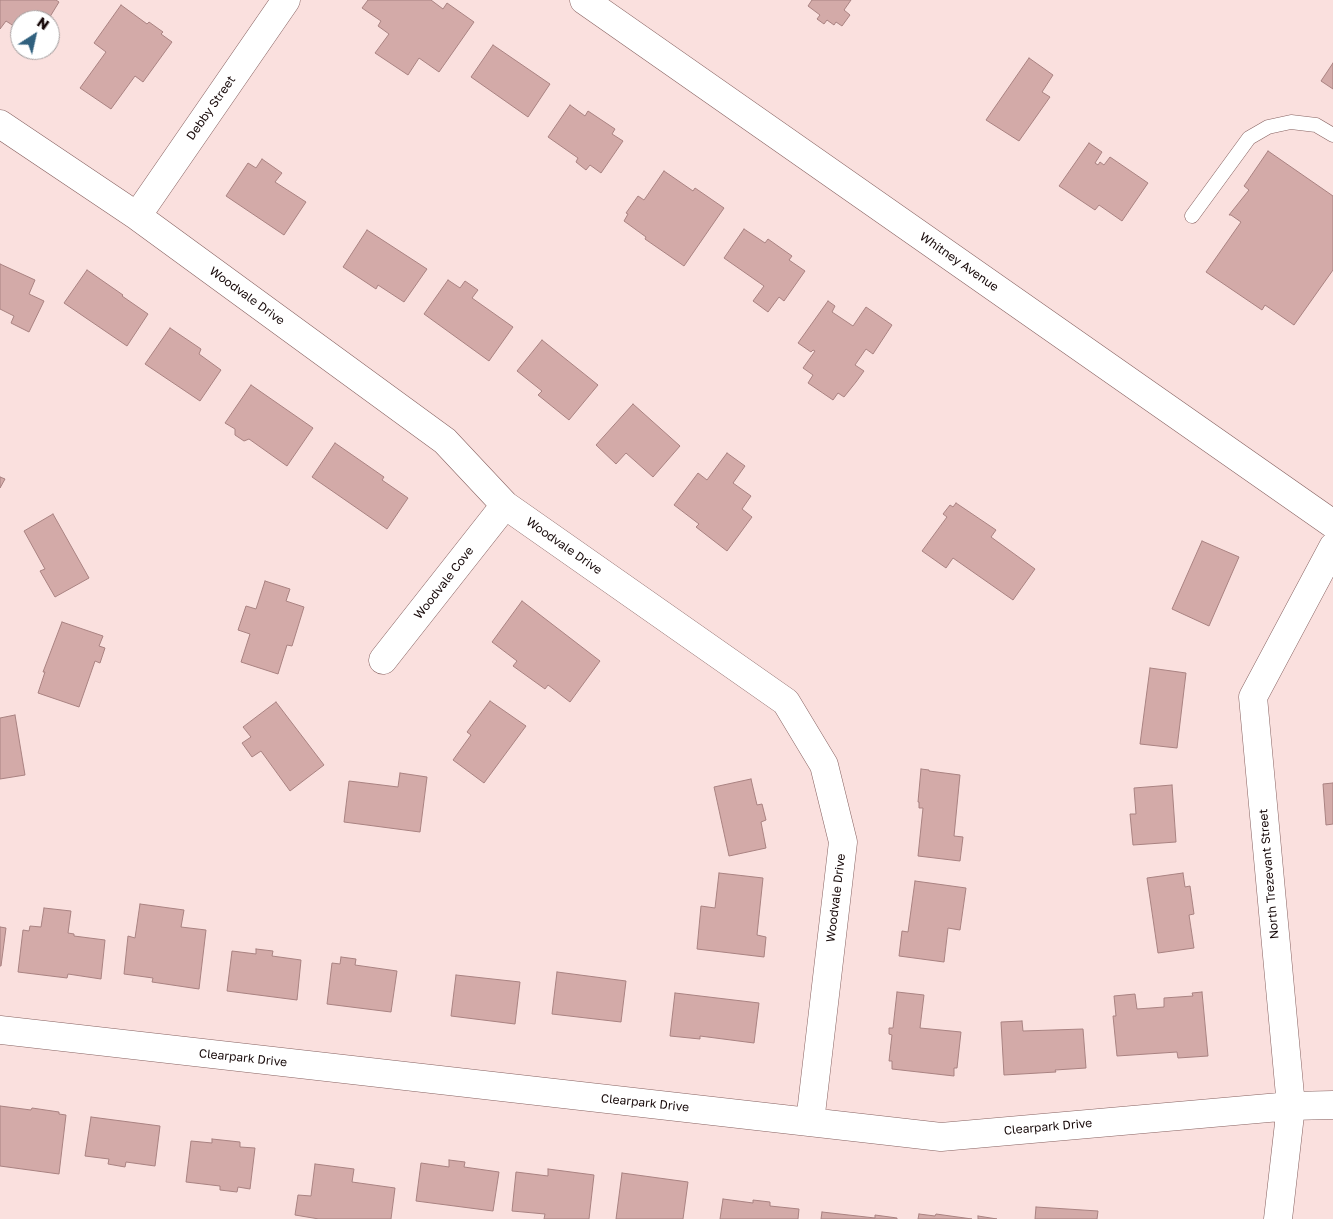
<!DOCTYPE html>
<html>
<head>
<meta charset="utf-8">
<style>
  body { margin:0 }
  #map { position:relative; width:1333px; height:1219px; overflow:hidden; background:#fae0de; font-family:"Golos Text",sans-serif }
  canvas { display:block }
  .north { position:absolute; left:10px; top:10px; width:50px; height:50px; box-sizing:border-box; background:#fff; border:1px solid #a29d9d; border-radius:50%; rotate:35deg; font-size:14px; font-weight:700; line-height:20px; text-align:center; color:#170909 }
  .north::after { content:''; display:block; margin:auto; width:18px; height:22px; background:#30607e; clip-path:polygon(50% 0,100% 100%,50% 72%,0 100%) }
</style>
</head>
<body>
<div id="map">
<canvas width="1333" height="1219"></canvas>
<div class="north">N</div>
</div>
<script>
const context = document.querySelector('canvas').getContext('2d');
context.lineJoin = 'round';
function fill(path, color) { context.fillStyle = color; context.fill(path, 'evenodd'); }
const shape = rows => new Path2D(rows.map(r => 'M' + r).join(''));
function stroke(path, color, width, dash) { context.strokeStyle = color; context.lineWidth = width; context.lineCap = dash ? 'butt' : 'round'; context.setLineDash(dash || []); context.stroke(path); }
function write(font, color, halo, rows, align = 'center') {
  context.font = font + ' "Golos Text",sans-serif'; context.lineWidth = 4; context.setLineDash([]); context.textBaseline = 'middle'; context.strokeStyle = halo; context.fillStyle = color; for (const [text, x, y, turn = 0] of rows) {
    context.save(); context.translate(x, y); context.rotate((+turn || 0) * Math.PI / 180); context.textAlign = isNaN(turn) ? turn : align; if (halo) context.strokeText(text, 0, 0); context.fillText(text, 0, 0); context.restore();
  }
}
const building = shape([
  [0,0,56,0,59,2,48,20,20,20,20,30,6,21,0,29,0,0],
  [368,0,431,0,443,9,447,3,474,22,439,72,419,58,408,75,375,53,389,34,378,26,381,21,362,8,368,0],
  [812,0,851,0,844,10,850,15,842,26,836,22,834,25,827,20,824,24,817,19,820,15,808,6,812,0],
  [121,5,147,24,149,22,163,32,161,34,172,42,143,82,135,76,111,109,80,88,106,52,94,43,121,5],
  [493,45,550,84,528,117,471,77,493,45],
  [1029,58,1053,75,1042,92,1050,97,1019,141,986,120,1029,58],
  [1333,63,1333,89,1321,81,1333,63],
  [570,105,585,116,588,111,615,129,612,134,623,141,601,173,590,165,586,170,576,162,578,158,548,137,570,105],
  [1089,143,1102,152,1095,163,1098,165,1100,162,1104,165,1110,157,1148,183,1122,221,1099,205,1095,210,1059,186,1089,143],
  [1268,151,1333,196,1333,270,1294,325,1265,305,1262,310,1206,272,1241,222,1231,215,1229,215,1249,190,1244,186,1268,151],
  [262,159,282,173,275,182,306,202,284,235,226,196,248,163,256,168,262,159],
  [664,171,693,191,695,188,724,208,684,266,645,239,646,237,624,221,628,214,626,213,638,196,644,200,664,171],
  [744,229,765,243,768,239,792,256,789,260,805,271,784,301,779,297,768,312,753,301,764,286,724,258,744,229],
  [367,230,427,269,404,302,378,285,376,289,343,267,367,230],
  [0,264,35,280,29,294,44,301,29,332,11,323,14,316,0,309,0,264],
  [87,270,123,295,122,296,148,314,127,346,64,303,87,270],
  [448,280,460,288,465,281,478,290,472,298,513,327,489,361,424,314,448,280],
  [828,301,835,306,832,312,853,326,866,307,892,325,873,354,866,349,855,365,864,371,856,382,844,397,838,393,833,400,808,383,813,375,803,368,815,351,813,350,811,352,798,343,828,301],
  [170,328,201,349,199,354,221,370,200,401,145,364,170,328],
  [542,340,598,385,569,420,538,395,542,391,517,371,542,340],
  [251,385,313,428,287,466,249,439,244,441,235,435,235,429,225,423,251,385],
  [633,404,680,446,653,477,626,453,616,464,596,445,633,404],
  [335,443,384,477,382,480,408,498,387,529,312,477,335,443],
  [727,453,745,466,733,483,751,496,742,509,752,517,727,551,696,527,699,524,674,505,698,473,707,480,727,453],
  [0,477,5,479,0,488,0,477],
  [956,503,996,530,991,537,1035,569,1013,600,953,558,946,568,922,551,947,517,943,514,950,505,953,507,956,503],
  [53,514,89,578,55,597,40,571,45,569,24,531,53,514],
  [1202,541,1239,557,1209,626,1172,609,1202,541],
  [265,581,290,589,286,601,304,607,292,646,287,645,278,674,241,662,250,634,238,630,246,606,256,609,265,581],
  [522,601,600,661,570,702,548,685,545,689,513,666,517,661,492,642,522,601],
  [62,622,103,636,99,646,105,648,100,663,95,661,79,707,38,693,45,672,43,672,62,622],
  [1150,668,1186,673,1177,748,1140,744,1150,668],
  [490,701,526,726,484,783,453,760,471,735,467,732,490,701],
  [276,702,324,765,290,791,261,751,252,757,242,743,251,737,243,727,276,702],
  [15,715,25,775,0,779,0,718,15,715],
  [921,769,929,770,929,771,960,775,954,836,963,837,960,861,918,856,923,808,919,808,919,802,918,802,921,769],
  [400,773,427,777,420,832,344,822,349,781,398,787,400,773],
  [751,779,757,805,762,804,766,820,761,822,766,848,729,856,714,787,751,779],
  [1333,783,1333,824,1326,825,1323,784,1333,783],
  [1172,785,1176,842,1133,845,1130,814,1136,814,1134,788,1172,785],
  [719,873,763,878,757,935,766,937,764,957,697,949,701,906,715,908,719,873],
  [1183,873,1185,887,1190,886,1194,914,1189,915,1194,948,1158,953,1147,878,1183,873],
  [915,881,966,888,960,930,948,928,944,962,899,956,902,931,908,932,915,881],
  [140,904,184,910,181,927,206,930,199,989,152,982,153,978,124,974,128,936,135,938,140,904],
  [44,908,71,911,68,933,74,934,74,936,105,940,101,979,68,974,67,978,18,972,23,930,29,931,30,926,41,927,44,908],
  [0,927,6,928,1,966,0,966,0,927],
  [256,949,273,951,272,956,301,960,297,1000,227,991,232,951,256,954,256,949],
  [341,957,356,959,355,965,397,971,391,1012,327,1004,332,963,340,964,341,957],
  [557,972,626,981,621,1022,552,1014,557,972],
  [456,975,520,982,515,1024,451,1016,456,975],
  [897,992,924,995,920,1028,961,1032,957,1068,954,1068,954,1076,892,1069,892,1061,889,1061,892,1035,889,1034,889,1028,893,1028,897,992],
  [1202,992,1208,1056,1178,1058,1177,1052,1117,1056,1113,1016,1116,1016,1114,996,1135,994,1137,1009,1164,1007,1164,998,1193,996,1192,993,1202,992],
  [675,993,759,1003,754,1043,700,1036,700,1039,670,1036,675,993],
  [1022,1021,1023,1031,1083,1029,1086,1068,1055,1070,1056,1072,1004,1075,1001,1022,1022,1021],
  [0,1106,31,1110,32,1108,59,1112,59,1114,66,1115,59,1174,0,1166,0,1106],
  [91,1117,160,1126,155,1166,126,1162,125,1167,108,1164,109,1159,85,1156,91,1117],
  [212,1139,240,1142,240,1147,255,1148,250,1189,238,1187,237,1192,220,1190,220,1186,186,1182,191,1141,212,1143,212,1139],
  [449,1160,465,1162,464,1167,499,1172,493,1211,416,1201,421,1163,449,1167,449,1160],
  [315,1164,354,1169,352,1182,395,1188,391,1219,319,1219,295,1215,298,1195,311,1196,315,1164],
  [548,1169,594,1175,589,1219,544,1219,545,1214,512,1211,516,1172,548,1176,548,1169],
  [622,1173,688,1182,683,1219,616,1219,622,1173],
  [723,1199,753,1203,753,1200,770,1202,770,1206,799,1209,798,1219,720,1219,723,1199],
  [1036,1207,1098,1211,1097,1219,1035,1219,1036,1207],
  [822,1212,875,1218,875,1215,897,1218,897,1219,821,1219,822,1212],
  [919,1214,935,1216,936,1214,972,1219,918,1219,919,1214],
  [978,1216,997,1219,978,1219,978,1216]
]);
fill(building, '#d3aaa8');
stroke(building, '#a98281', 1);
const service = shape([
  [1192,216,1249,138,1268,127,1291,122,1316,125,1333,135]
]);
const minor = shape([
  [0,124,137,216,445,441,505,505,786,702,824,765,843,842,810,1122],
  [137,216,286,0],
  [383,660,505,505],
  [0,1030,941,1137,1291,1106,1333,1105],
  [1278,1219,1291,1106,1253,697,1333,547]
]);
const secondary = shape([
  [584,0,1333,524]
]);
stroke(service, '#876261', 15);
stroke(minor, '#876261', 29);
stroke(secondary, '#876261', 29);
stroke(service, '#fff', 14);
stroke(minor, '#fff', 28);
stroke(secondary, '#fff', 28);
write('12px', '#170909', '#fff', [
  ["Debby Street",211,108,-55],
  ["Whitney Avenue",959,262,35],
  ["Woodvale Drive",247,296,36],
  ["Woodvale Drive",564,546,35],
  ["Woodvale Cove",444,583,-52],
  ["North Trezevant Street",1269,874,-95],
  ["Woodvale Drive",836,898,-83],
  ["Clearpark Drive",243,1058,6],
  ["Clearpark Drive",645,1103,6],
  ["Clearpark Drive",1048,1127,-5]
]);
</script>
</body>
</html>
